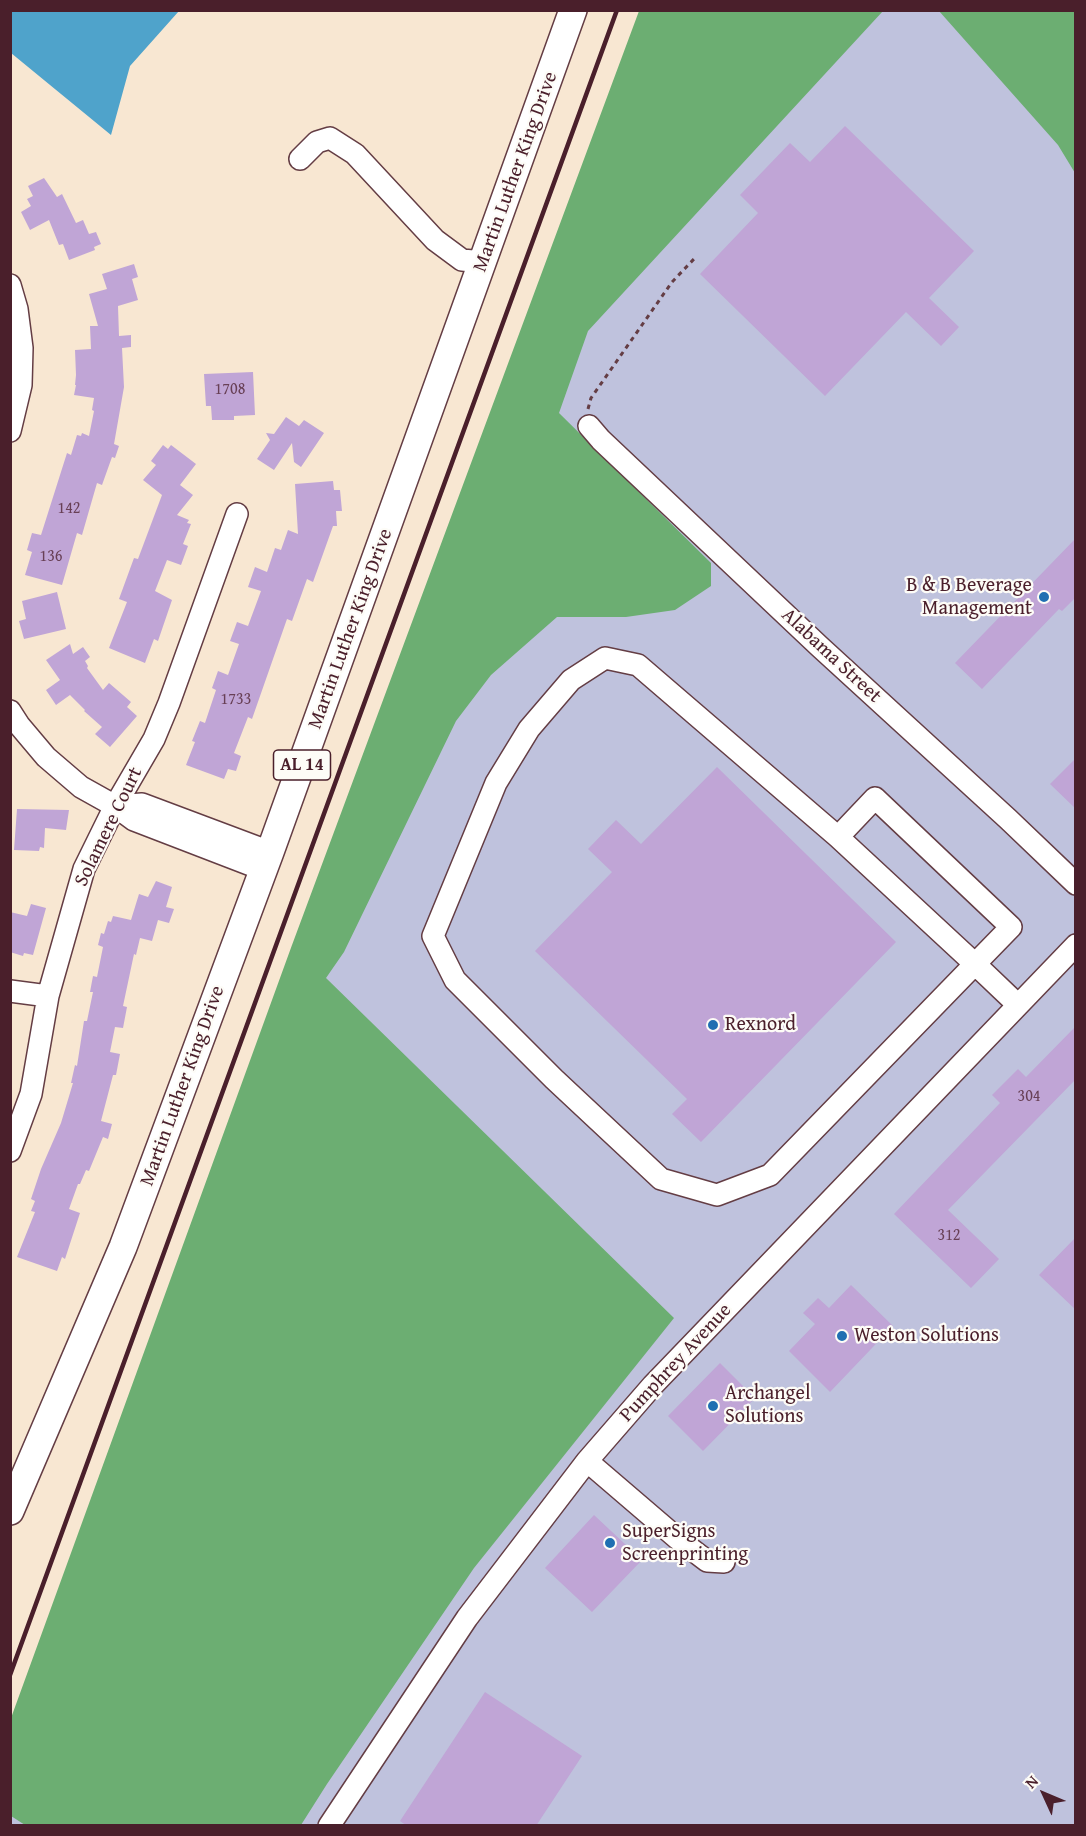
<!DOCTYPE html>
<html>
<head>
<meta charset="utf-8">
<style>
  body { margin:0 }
  #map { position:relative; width:1086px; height:1836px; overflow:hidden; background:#f8e7d2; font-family:"Gentium Book Plus",serif }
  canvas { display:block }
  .frame { position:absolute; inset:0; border:12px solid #4a1f2b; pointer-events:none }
  .north { position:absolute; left:1014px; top:1764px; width:60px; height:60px; -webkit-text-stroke:4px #fdfcf7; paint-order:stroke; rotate:314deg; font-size:16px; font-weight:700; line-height:24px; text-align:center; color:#4a1f2b }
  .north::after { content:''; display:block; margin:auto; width:21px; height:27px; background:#4a1f2b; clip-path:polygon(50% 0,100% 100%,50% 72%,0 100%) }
</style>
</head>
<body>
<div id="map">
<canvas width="1086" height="1836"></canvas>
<div class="frame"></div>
<div class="north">N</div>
</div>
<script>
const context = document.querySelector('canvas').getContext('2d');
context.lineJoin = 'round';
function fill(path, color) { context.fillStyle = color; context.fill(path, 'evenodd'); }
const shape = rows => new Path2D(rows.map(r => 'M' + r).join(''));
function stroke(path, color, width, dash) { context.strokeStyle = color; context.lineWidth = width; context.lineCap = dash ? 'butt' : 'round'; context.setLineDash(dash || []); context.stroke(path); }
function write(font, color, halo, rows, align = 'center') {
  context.font = font + ' "Gentium Book Plus",serif'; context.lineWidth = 4.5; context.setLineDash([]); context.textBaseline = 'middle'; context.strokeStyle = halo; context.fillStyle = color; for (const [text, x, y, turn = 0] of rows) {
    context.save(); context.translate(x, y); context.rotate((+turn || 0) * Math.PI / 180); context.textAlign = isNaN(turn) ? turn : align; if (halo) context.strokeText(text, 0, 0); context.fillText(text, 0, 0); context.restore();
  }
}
fill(shape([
  [658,11,1075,11,1075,1825,11,1826,10,1796]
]), '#bfc2dd');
fill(shape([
  [639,11,883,11,588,331,559,413,711,563,711,586,675,610,626,617,557,617,491,675,456,721,344,952,326,978,674,1318,474,1568,327,1784,301,1825,25,1825,11,1816,11,1718,292,945],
  [939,11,1075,11,1075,173,1058,145]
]), '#6cae72');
fill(shape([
  [10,11,11,10,179,11,130,66,111,135,11,53]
]), '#4fa3cb');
fill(shape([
  [845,126,974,251,929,298,959,327,941,346,906,312,825,396,700,274,758,213,740,195,790,143,810,162],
  [44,178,57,197,62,194,76,223,83,220,89,234,96,232,101,244,94,247,95,250,69,260,63,244,59,245,49,220,30,230,21,212,31,206,27,199,33,196,28,186],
  [134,264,138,277,132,279,138,300,118,306,119,336,131,335,131,347,122,348,124,387,114,444,119,446,115,458,112,457,102,485,97,483,82,535,77,533,62,585,25,575,32,552,27,550,32,533,41,535,67,453,71,455,77,435,81,436,82,433,89,436,94,411,92,410,94,398,74,395,76,385,75,385,76,375,75,350,91,349,90,326,98,326,89,294,107,289,102,274],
  [253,372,255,415,234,416,234,420,212,420,211,406,206,406,204,374],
  [286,417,299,426,304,420,324,433,301,467,294,462,292,443,274,470,257,459,270,440,266,433,274,434],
  [163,445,168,449,171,445,196,464,180,485,193,495,177,515,189,520,187,523,191,524,183,544,188,546,181,565,167,560,155,591,172,600,158,641,154,639,145,663,109,648,127,602,119,599,134,558,138,559,162,495,143,480,156,465,151,461],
  [333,481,334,490,340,490,342,511,336,511,337,526,333,526,313,582,307,579,292,621,287,619,252,719,248,717,234,753,241,756,236,771,228,769,224,779,186,765,195,742,192,741,200,721,205,723,216,690,212,688,218,671,228,675,239,644,230,641,237,622,248,626,261,591,248,587,255,567,267,572,275,548,281,550,288,530,298,534,295,484],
  [1076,538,1076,597,1062,611,1059,609,982,689,955,663],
  [57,592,66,629,24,639,19,621,26,619,22,601],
  [70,644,73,654,83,647,90,657,85,661,88,666,87,668,103,690,109,683,131,702,127,707,137,716,110,747,95,734,102,727,84,711,85,710,70,695,56,705,46,690,60,680,46,660],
  [1076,758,1076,809,1050,784],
  [717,767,896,942,701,1142,672,1114,687,1099,535,951,612,872,588,849,616,820,641,844],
  [17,809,69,810,66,830,45,828,44,848,40,847,39,851,14,850],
  [156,881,172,887,166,907,174,909,169,923,158,920,152,941,140,938,136,955,134,954,123,1006,127,1007,123,1028,115,1027,110,1052,120,1054,116,1075,113,1075,101,1121,112,1124,108,1139,103,1137,89,1171,86,1170,80,1184,78,1184,69,1209,80,1213,65,1259,62,1257,57,1271,17,1257,35,1212,31,1211,35,1201,31,1199,41,1169,61,1123,73,1083,71,1083,75,1065,77,1066,84,1021,87,1021,93,992,90,992,93,976,97,977,103,947,98,945,101,933,104,934,108,921,111,922,113,916,131,920,139,894,148,897],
  [31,904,46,908,33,955,24,953,23,956,10,952,10,912,27,916],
  [1076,1026,1076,1079,948,1210,999,1259,971,1288,894,1214,1000,1103,992,1095,1018,1069,1026,1077],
  [1076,1237,1076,1310,1039,1275],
  [851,1285,893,1326,830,1392,789,1351,815,1324,803,1313,818,1298,829,1308],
  [720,1363,755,1398,703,1451,668,1416],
  [594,1515,642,1560,592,1612,545,1568],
  [485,1692,582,1756,536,1826,407,1826,400,1821]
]), '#c0a5d6');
const minor = shape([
  [300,159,317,142,330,138,355,154,435,240,462,260,484,262],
  [10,285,17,309,22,348,21,385,10,431],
  [589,426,601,440,819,646,1008,819,1076,884],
  [10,711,19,725,46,757,81,787,115,806,134,820,264,870],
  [115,806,142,804,270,852],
  [838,837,638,665,605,658,571,680,529,729,496,783,433,936,455,980,554,1079,661,1179,717,1195,770,1175,975,964,1011,927,875,798,838,837,975,964,1018,1005],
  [10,991,48,996],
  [10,1151,31,1094,48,996,84,869,115,806,154,739,169,703,237,514],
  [587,1461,678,1539,707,1561,724,1562],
  [329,1826,467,1618,587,1461,653,1385,1076,945]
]);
const major = shape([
  [10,1511,123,1247,270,852,573,10]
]);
stroke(minor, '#643d44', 24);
stroke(major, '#643d44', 30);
stroke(shape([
  [588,409,591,398,672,282,694,259]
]), '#643d44', 3, [4.5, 4.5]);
stroke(minor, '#fff', 21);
stroke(major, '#fff', 27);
stroke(shape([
  [10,1675,617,10]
]), '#4a1f2b', 4.5);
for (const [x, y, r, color] of [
  [1044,597,6,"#1f6fb2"],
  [713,1025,6,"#1f6fb2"],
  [842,1336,6,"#1f6fb2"],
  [713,1406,6,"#1f6fb2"],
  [610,1543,6,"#1f6fb2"]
]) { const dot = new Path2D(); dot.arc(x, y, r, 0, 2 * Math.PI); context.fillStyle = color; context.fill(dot); stroke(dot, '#fdfcf7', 2); }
write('16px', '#684056', null, [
  ["1708",230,390],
  ["142",69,509],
  ["136",51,557],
  ["1733",236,700],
  ["304",1029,1097],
  ["312",949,1236]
]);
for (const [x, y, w] of [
  [302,765,57]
]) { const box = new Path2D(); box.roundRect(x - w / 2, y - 15, w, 30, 4.5); context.fillStyle = '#fdfcf7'; context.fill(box); stroke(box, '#4a1f2b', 1.5); }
write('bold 18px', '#4a1f2b', null, [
  ["AL 14",302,765]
]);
write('20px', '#4a1f2b', '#fdfcf7', [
  ["Martin Luther King Drive",516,172,-70],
  ["Martin Luther King Drive",351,629,-70],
  ["Alabama Street",831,656,43],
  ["Solamere Court",109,827,-64],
  ["Martin Luther King Drive",183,1086,-70],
  ["Pumphrey Avenue",676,1363,-47]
]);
write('20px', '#4a1f2b', '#fdfcf7', [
  ["B & B Beverage",1032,586,"right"],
  ["Management",1032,609,"right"],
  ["Rexnord",725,1025],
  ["Weston Solutions",854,1336],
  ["Archangel",725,1394],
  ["Solutions",725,1417],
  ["SuperSigns",622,1532],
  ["Screenprinting",622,1555]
], 'left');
</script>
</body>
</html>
